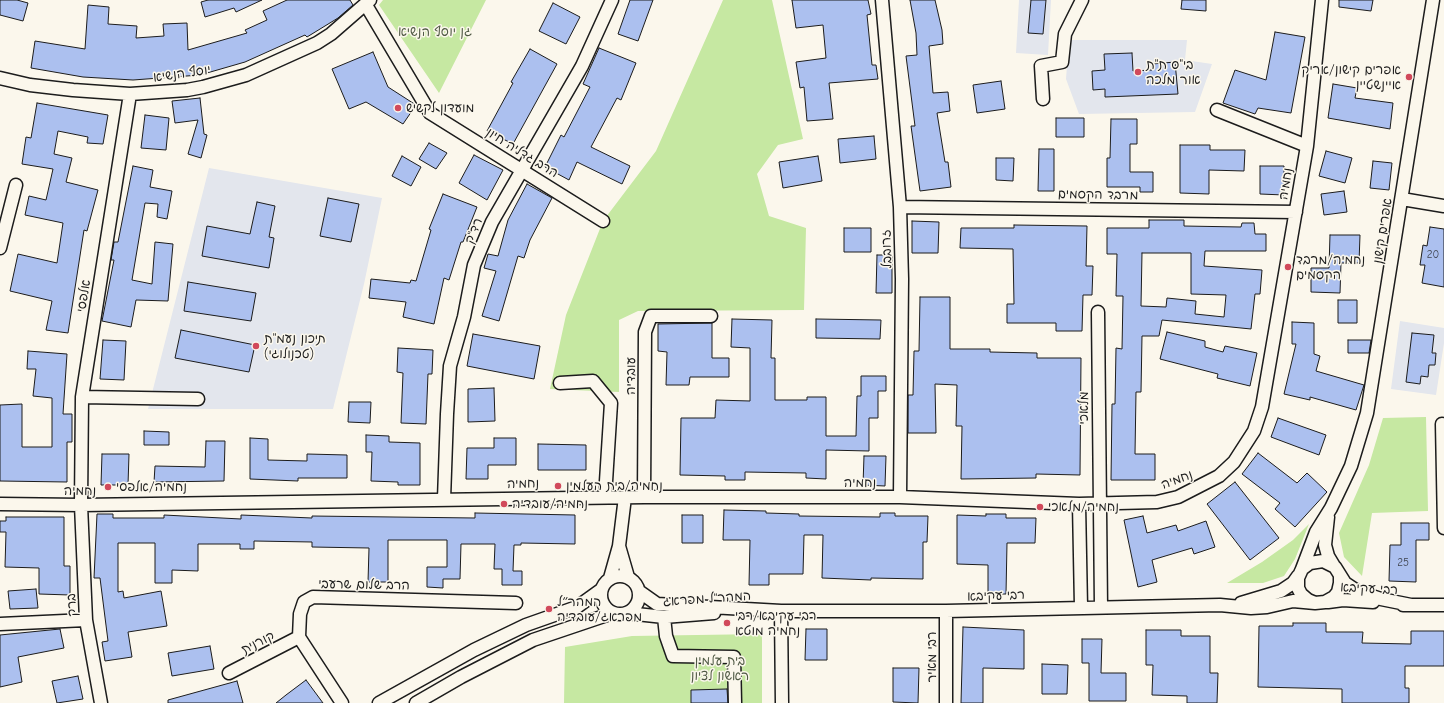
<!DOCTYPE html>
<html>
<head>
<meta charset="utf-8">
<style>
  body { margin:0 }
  canvas { display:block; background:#fbf7ec }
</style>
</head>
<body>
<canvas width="1444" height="703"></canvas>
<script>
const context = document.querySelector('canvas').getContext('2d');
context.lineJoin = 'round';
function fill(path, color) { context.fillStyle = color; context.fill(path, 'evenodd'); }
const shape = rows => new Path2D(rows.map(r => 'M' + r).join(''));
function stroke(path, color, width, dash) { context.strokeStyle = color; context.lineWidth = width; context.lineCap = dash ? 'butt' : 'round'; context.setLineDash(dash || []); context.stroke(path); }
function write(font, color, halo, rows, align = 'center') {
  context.font = font + ' "Comic Neue","Playpen Sans Hebrew",sans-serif'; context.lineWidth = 3; context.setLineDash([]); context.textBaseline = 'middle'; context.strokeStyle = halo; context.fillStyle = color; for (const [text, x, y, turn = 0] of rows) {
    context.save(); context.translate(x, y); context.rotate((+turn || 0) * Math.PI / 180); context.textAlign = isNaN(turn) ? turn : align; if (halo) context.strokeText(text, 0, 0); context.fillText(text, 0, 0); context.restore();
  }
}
fill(shape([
  [1019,0,1051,0,1048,55,1016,53],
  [1069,40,1187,40,1185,60,1212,64,1195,112,1079,114,1066,79],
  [209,168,382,198,364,284,333,409,148,409],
  [1400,321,1444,328,1444,343,1436,395,1391,389]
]), '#e3e6ed');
fill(shape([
  [383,0,486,0,439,93,379,5],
  [723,0,772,0,803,139,778,145,757,174,769,216,806,228,804,310,638,311,619,320,619,392,550,389,566,315,603,221,656,151],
  [1426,417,1428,511,1372,513,1362,576,1344,557,1339,533,1369,465,1383,418],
  [1309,524,1295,559,1284,576,1263,583,1227,583,1262,562,1293,540],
  [762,634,762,703,564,703,565,647,632,636]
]), '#c6e8a2');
const building = shape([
  [0,0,17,0,28,3,23,21,0,15,0,0],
  [208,0,262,0,236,12,234,8,205,17,201,2,208,0],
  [287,0,350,0,353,5,338,18,307,37,305,35,245,62,200,75,133,80,83,77,31,68,35,41,85,49,88,5,109,7,108,24,137,26,136,38,164,36,163,24,187,23,188,50,247,33,245,30,267,20,263,11,287,0],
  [630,0,653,0,638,41,618,34,630,0],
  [792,0,868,0,871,14,867,15,872,65,876,65,878,79,829,83,833,119,807,121,804,87,800,88,796,62,826,58,823,25,796,28,792,0],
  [910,0,935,0,942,30,943,44,929,46,933,93,948,92,950,111,937,113,945,162,948,162,951,187,920,191,911,126,915,126,906,56,917,55,916,33,910,0],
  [1031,0,1046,0,1043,34,1028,33,1031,0],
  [1182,0,1206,0,1206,11,1181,9,1182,0],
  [1339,0,1373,0,1371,11,1339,7,1339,0],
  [553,3,580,17,566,44,539,31,553,3],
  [1275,32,1305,37,1291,113,1258,108,1255,114,1223,103,1235,70,1266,80,1275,32],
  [599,48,636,63,621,100,617,98,591,147,630,166,622,184,577,162,569,180,545,167,561,135,564,137,590,87,583,84,599,48],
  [530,49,557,64,513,144,487,131,513,83,511,82,530,49],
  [373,52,388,87,416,105,403,124,366,102,349,109,332,69,373,52],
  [1132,53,1133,71,1152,70,1152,64,1175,62,1178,94,1105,97,1105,89,1093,90,1092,71,1105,70,1104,54,1132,53],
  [1001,81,1005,109,977,113,973,85,1001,81],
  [1333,84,1357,88,1355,98,1393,103,1390,129,1328,118,1333,84],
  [200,98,204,134,207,135,201,158,188,154,198,120,175,123,172,101,200,98],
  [37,103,108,115,103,144,87,143,88,137,58,131,54,154,72,158,66,182,98,190,87,231,84,230,68,333,46,330,52,301,10,291,18,254,57,263,63,223,25,215,29,196,46,200,53,169,22,164,26,137,31,138,37,103],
  [145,115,169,118,166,150,141,148,145,115],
  [1056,118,1084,118,1084,137,1056,137,1056,118],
  [1111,119,1137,119,1137,144,1130,144,1130,172,1153,172,1153,192,1140,192,1140,187,1107,187,1107,158,1110,158,1111,119],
  [874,136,876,159,840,163,838,139,874,136],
  [429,143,447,153,436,169,419,159,429,143],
  [1180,145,1210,145,1210,150,1245,150,1244,171,1209,170,1209,194,1180,193,1180,145],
  [1039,149,1054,149,1054,191,1038,191,1039,149],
  [1326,151,1352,158,1345,183,1319,176,1326,151],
  [474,155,503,170,487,200,459,183,474,155],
  [402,156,421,167,411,186,392,176,402,156],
  [818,156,822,181,783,188,779,162,818,156],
  [996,158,1014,158,1013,181,996,180,996,158],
  [1373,161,1392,163,1389,190,1370,188,1373,161],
  [133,166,153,170,150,187,172,191,167,219,157,217,158,204,145,203,132,280,152,284,155,242,173,244,168,301,136,300,131,327,102,321,114,260,111,260,114,242,118,242,133,166],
  [1260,166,1284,166,1284,195,1260,194,1260,166],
  [527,184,552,198,530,240,524,258,518,256,499,321,482,316,496,271,484,268,488,254,498,256,508,220,527,184],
  [1344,191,1347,212,1324,215,1321,194,1344,191],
  [443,194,477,207,463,242,461,242,449,280,444,278,434,324,403,317,406,302,369,298,371,279,410,283,411,280,416,281,431,230,429,229,443,194],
  [328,198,359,204,351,242,320,236,328,198],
  [257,202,275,206,269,237,274,238,269,268,202,256,207,226,250,234,257,202],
  [1149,220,1184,220,1184,226,1241,227,1242,223,1254,223,1255,234,1266,234,1266,251,1205,251,1204,266,1262,270,1260,294,1255,294,1251,329,1162,320,1159,336,1142,336,1141,392,1136,392,1135,454,1155,454,1155,480,1111,480,1112,404,1115,404,1116,348,1122,349,1123,296,1116,296,1117,254,1107,254,1107,228,1149,228,1149,220],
  [1142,253,1191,253,1191,294,1226,295,1224,317,1195,314,1196,301,1167,298,1166,307,1141,306,1142,253],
  [912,221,939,222,938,253,912,253,912,221],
  [1014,225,1087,226,1086,266,1093,266,1092,295,1083,295,1082,331,1056,331,1056,323,1007,323,1007,304,1014,304,1013,249,960,248,961,228,1014,228,1014,225],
  [1430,227,1444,229,1444,287,1422,283,1425,265,1420,265,1423,245,1427,246,1430,227],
  [844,228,871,228,871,252,844,252,844,228],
  [1330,235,1360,235,1359,263,1341,263,1340,293,1311,292,1311,268,1329,268,1330,235],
  [877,255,892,255,892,293,876,293,877,255],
  [188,282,256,293,251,321,184,311,188,282],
  [920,297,950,297,950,349,990,349,990,352,1037,353,1037,358,1081,358,1080,475,1036,474,1036,478,961,479,962,426,956,426,957,385,935,384,936,433,908,433,908,395,913,395,914,351,919,351,920,297],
  [1338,300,1357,300,1357,323,1338,323,1338,300],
  [732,319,772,320,771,358,775,358,775,400,807,400,807,397,826,397,826,436,856,436,857,396,861,396,861,376,886,376,886,391,878,391,878,418,869,418,869,451,826,450,826,479,806,478,806,473,745,472,745,480,725,480,725,476,680,475,681,418,715,418,716,400,750,401,750,348,731,347,732,319],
  [816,319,881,320,880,339,816,338,816,319],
  [1292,322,1314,323,1314,354,1320,356,1316,371,1364,385,1356,410,1310,397,1310,400,1284,394,1296,344,1292,344,1292,322],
  [712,323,712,358,729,358,729,377,690,377,689,385,666,385,667,352,658,351,658,324,712,323],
  [181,330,255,345,249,372,175,358,181,330],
  [1167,332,1205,341,1205,347,1223,352,1225,346,1257,353,1250,386,1217,378,1218,374,1160,359,1167,332],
  [1412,333,1434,335,1432,353,1436,353,1435,365,1429,365,1428,377,1421,376,1420,384,1406,382,1412,333],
  [473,334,540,346,534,379,467,366,473,334],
  [103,340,126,341,124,380,100,379,103,340],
  [1348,340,1371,340,1369,353,1348,353,1348,340],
  [398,348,433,350,432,374,428,374,426,424,401,423,403,373,397,372,398,348],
  [28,351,67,354,63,414,72,414,72,442,67,442,67,482,0,481,0,405,22,404,22,447,52,447,52,398,33,396,36,369,27,369,28,351],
  [494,388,495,421,468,422,468,389,494,388],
  [349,402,371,402,370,423,348,422,349,402],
  [1278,418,1326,435,1319,455,1271,437,1278,418],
  [144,431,169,432,169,445,144,445,144,431],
  [366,435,389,436,389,442,420,443,420,485,398,485,398,482,371,481,372,452,366,452,366,435],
  [250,438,268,439,268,460,307,461,307,454,347,455,347,478,298,478,298,481,250,479,250,438],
  [494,438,516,438,516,465,488,465,488,479,466,479,467,448,494,448,494,438],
  [206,441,225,441,224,481,154,482,155,466,205,467,206,441],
  [538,444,586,445,586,470,538,470,538,444],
  [1258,453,1297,483,1307,473,1327,492,1295,527,1275,509,1280,503,1242,474,1258,453],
  [102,454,129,454,128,485,101,485,102,454],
  [864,456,886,456,885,486,863,485,864,456],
  [1235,482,1279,538,1250,560,1207,504,1235,482],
  [724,510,766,511,766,513,799,514,799,516,880,517,880,513,895,513,895,516,928,516,927,542,923,542,923,579,871,578,871,580,822,578,823,535,804,535,803,574,769,574,769,585,749,585,750,540,723,540,724,510],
  [475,513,575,515,575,544,521,543,521,545,514,545,513,571,522,571,522,585,502,585,502,569,494,569,495,544,461,544,460,579,443,579,443,588,427,587,427,567,447,567,447,540,388,540,388,582,368,582,369,548,312,547,312,542,254,541,254,549,240,549,240,544,198,544,198,571,172,570,172,583,155,583,155,543,118,543,118,592,123,591,124,598,161,591,167,626,128,632,132,657,105,661,102,642,108,641,100,578,94,578,97,514,113,514,113,518,164,518,164,515,241,519,241,515,312,518,312,516,475,518,475,513],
  [986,514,1006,514,1006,518,1036,518,1035,543,1007,543,1006,594,988,594,988,565,957,564,957,515,986,516,986,514],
  [682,515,703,515,703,543,682,543,682,515],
  [1143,516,1147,533,1176,525,1178,531,1206,521,1215,547,1194,554,1192,548,1152,560,1157,582,1138,587,1124,520,1143,516],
  [6,517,64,517,64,566,70,566,70,595,39,594,39,568,5,567,6,532,0,532,0,521,6,521,6,517],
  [1401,523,1429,523,1429,540,1416,540,1416,582,1389,581,1390,545,1401,545,1401,523],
  [36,589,38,608,10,609,8,591,36,589],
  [1293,623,1326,623,1326,632,1363,632,1362,643,1411,644,1411,631,1444,631,1444,666,1405,666,1405,688,1409,688,1409,703,1342,703,1342,689,1258,687,1259,626,1293,626,1293,623],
  [963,627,1024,630,1024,669,983,668,983,703,961,703,963,627],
  [60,629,64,648,18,657,22,682,0,687,0,635,60,629],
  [806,629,827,629,827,660,805,660,806,629],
  [1146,630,1181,630,1181,636,1210,636,1210,673,1218,673,1217,703,1187,703,1187,696,1152,695,1153,665,1146,665,1146,630],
  [1082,639,1102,639,1101,673,1126,673,1126,701,1089,701,1089,663,1082,663,1082,639],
  [210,646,214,669,172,676,168,653,210,646],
  [1042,664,1068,665,1067,694,1042,694,1042,664],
  [893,668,919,668,918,703,893,702,893,668],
  [78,676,83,699,57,703,52,681,78,676],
  [306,680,323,703,276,703,286,695,306,680],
  [237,681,243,703,168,703,168,700,237,681],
  [727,689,728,703,691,703,691,690,727,689]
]);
fill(building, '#acc0ef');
stroke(building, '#1c1c1c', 1);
const minor = shape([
  [882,0,900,207,902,279,900,497],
  [366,5,430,113,603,221],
  [0,78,30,85,73,90,130,94,187,90,203,87,246,75,317,43,331,34,370,0],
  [1043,99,1041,66,1062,62,1065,34,1082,0],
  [1217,110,1307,146],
  [1402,199,1444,206],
  [900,207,1296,212],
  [0,248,16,185],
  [1098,312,1101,607],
  [560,383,593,381,611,403,605,497],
  [82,397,198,399],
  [1442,424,1444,528],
  [644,497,645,332,651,316,711,316],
  [444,499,447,414,450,366,464,317,474,265,492,222,582,66,612,0],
  [0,504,81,505,644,497,900,497,1079,504,1157,502,1178,497,1219,476,1234,462,1254,431,1262,407,1307,146,1322,0],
  [1079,504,1081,607],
  [1328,517,1325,545,1328,556,1334,566],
  [619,546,628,577],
  [1302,569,1316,532,1331,508,1351,466,1367,413,1433,0],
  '601 595a19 19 0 1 1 38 0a19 19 0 1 1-38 0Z',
  [1340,576,1340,583,1338,592,1334,597,1325,602,1315,603,1308,600,1301,594,1298,588,1298,578,1302,569,1310,563,1323,561,1335,567,1345,583,1357,591,1381,599,1411,605],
  [610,578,619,546,625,497],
  [640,592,657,604,781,611,946,611,1220,605,1251,608,1267,607,1293,601,1315,603],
  [1328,602,1343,600,1373,602],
  [1241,603,1281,591,1293,583,1298,576],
  [1403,605,1444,605],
  [781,611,782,703],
  [946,611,946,703],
  [627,613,664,617,714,613],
  [664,617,666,636,673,656,734,657,735,703],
  [0,624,86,620],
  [229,673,299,637],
  [101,703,86,620,81,505,82,397,130,94],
  [342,703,299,637,300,614,304,602,313,597,516,603],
  [379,703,474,650,526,625,577,607,602,589],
  [416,703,461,677,533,640,613,613]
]);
stroke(minor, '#1c1c1c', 15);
stroke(minor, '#fbf7ec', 12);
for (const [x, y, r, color] of [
  [1138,72,4,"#d1495b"],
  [1409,77,4,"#d1495b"],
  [398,108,4,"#d1495b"],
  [1288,267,4,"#d1495b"],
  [256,346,4,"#d1495b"],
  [558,486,4,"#d1495b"],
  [108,487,4,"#d1495b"],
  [504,504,4,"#d1495b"],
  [1040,507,4,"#d1495b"],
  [549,609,4,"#d1495b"],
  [727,623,4,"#d1495b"]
]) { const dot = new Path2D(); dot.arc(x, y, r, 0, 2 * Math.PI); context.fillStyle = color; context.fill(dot); stroke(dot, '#fbf7ec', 1.5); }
write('11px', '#404551', null, [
  ["20",1433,255],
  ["25",1403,563]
]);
write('13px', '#4f5944', '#fbf7ec', [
  ["גן יוסף הנשיא",435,32],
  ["בית עלמין",720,661],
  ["ראשון לציון",720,676]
]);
write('13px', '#1c1c1c', '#fbf7ec', [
  ["בי\"ס ת\"ת",1146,65],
  ["אור מלכה",1146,80],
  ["אפרים קישון/אריק",1401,70,"right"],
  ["איינשטיין",1401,85,"right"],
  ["מועדון לקשיש",406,108],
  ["נחמיה/מרבד",1296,260],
  ["הקסמים",1296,275],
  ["תיכון נעמ\"ת",264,339],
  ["(טכנולוגי)",264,354],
  ["נחמיה/בית העלמין",566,486],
  ["נחמיה/אלפסי",116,487],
  ["נחמיה/עובדיה",512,504],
  ["נחמיה/מלאכי",1048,507],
  ["המהר״ל",557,602],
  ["מפראג/עובדיה",557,617],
  ["רבי עקיבא/רבי",735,616],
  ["נחמיה מוטא",735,631]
], 'left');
write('13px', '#1c1c1c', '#fbf7ec', [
  ["יוסף הנשיא",182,74,-8],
  ["הרב גדליה חיון",522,153,32],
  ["נחמיה",1286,184,-81],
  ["מרבד הקסמים",1098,195,1],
  ["רד\"ק",474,231,-67],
  ["אפרים קישון",1383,231,-81],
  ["זרובבל",887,249,-92],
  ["אלפסי",84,296,-81],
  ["עובדיה",631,376,-90],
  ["מלאכי",1084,408,-90],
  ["נחמיה",1177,480,-20],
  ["נחמיה",860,483],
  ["נחמיה",523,484,-1],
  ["נחמיה",80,491],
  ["הרב שלום שרעבי",364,585,1],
  ["רבי עקיבא",1369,589,3],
  ["רבי עקיבא",996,596,-2],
  ["המהר\"ל מפראג",707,599,-4],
  ["ברק",72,605,-94],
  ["קורנית",258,643,-27],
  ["רבי מאיר",932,657,-90]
]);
</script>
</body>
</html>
